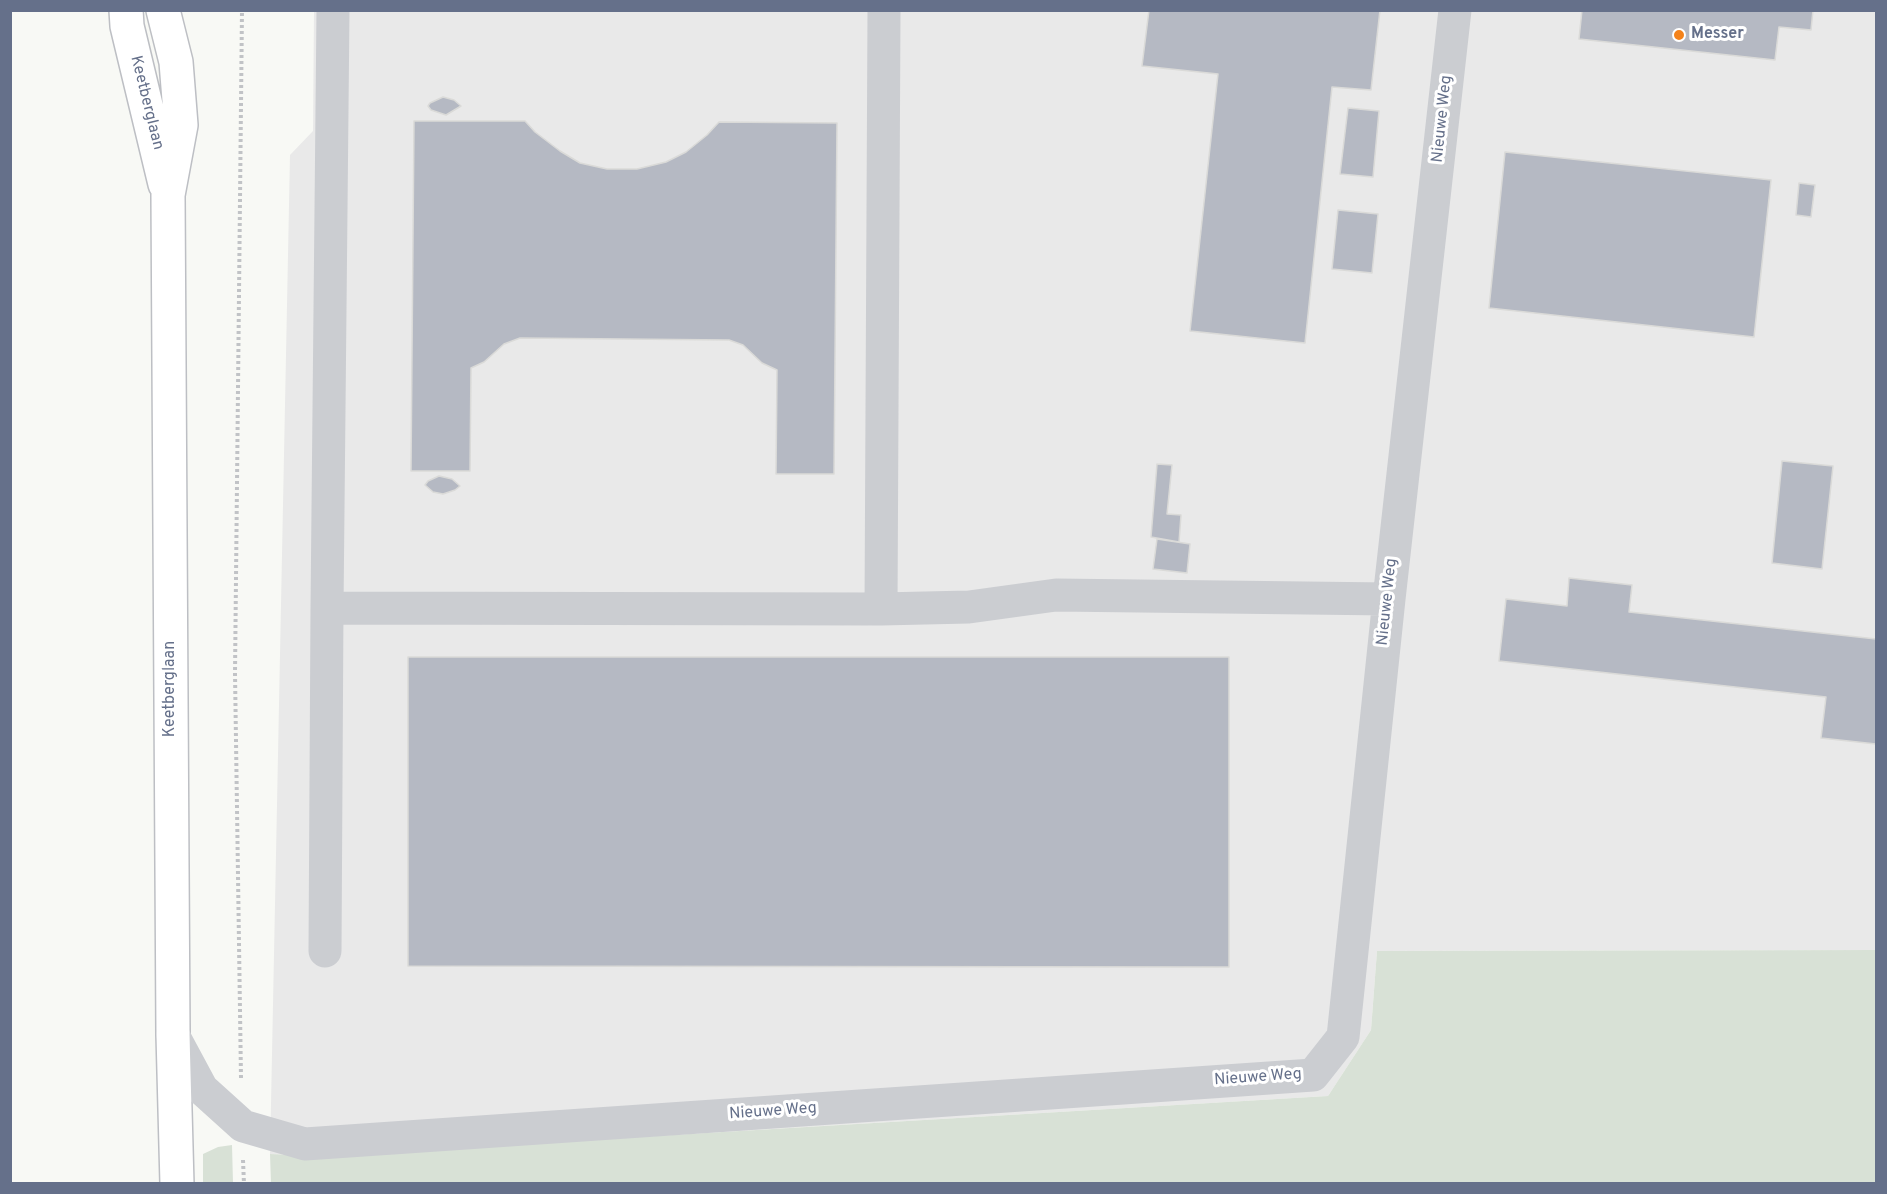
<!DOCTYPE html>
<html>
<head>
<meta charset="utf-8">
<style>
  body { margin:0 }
  #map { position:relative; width:1887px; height:1194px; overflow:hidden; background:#f8f9f5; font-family:Overpass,sans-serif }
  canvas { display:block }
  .frame { position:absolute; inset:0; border:12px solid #65708a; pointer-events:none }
</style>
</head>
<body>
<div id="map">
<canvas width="1887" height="1194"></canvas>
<div class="frame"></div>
</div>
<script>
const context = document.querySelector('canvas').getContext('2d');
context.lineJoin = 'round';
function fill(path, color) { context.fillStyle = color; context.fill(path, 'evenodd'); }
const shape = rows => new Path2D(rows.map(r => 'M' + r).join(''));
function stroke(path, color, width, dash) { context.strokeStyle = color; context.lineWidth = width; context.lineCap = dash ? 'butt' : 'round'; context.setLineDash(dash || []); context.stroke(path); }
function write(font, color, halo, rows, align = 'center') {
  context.font = font + ' Overpass,sans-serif'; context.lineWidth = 6; context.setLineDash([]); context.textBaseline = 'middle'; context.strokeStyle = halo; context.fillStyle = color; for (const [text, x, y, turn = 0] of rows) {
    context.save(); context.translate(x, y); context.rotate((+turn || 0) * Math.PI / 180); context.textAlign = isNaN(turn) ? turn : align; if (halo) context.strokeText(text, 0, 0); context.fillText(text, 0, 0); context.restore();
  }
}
fill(shape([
  [314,11,1876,11,1876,950,1377,951,1371,1030,1328,1096,319,1156,270,1154,290,155,313,131]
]), '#e9e9e9');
fill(shape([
  [1876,950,1876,1183,271,1184,270,1154,319,1156,1328,1096,1371,1030,1377,951],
  [232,1145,233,1183,203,1183,203,1154,218,1147]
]), '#d8e1d6');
const building = shape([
  [1149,10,1380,10,1371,90,1332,87,1305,343,1190,331,1218,74,1142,66,1149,10],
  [1582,10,1813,10,1811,30,1779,27,1775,60,1579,39,1582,10],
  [443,97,454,100,461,106,446,115,431,110,428,106,430,103,443,97],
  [1348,108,1379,111,1373,177,1340,174,1348,108],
  [414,121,525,121,535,132,560,151,580,163,607,169,637,169,666,162,686,152,707,135,719,122,837,123,834,474,776,474,777,370,762,363,743,345,729,340,520,338,504,344,484,362,471,368,470,471,411,471,414,121],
  [1505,152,1771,180,1754,337,1489,308,1505,152],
  [1799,183,1815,185,1811,217,1796,215,1799,183],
  [1338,210,1378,214,1372,273,1332,269,1338,210],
  [1782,461,1833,466,1822,569,1772,563,1782,461],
  [1157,464,1172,465,1167,514,1181,515,1179,542,1151,537,1157,464],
  [439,476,452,479,460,486,455,490,443,494,433,492,425,485,428,481,439,476],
  [1157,539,1190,544,1187,573,1153,569,1157,539],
  [1569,578,1632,585,1629,612,1876,639,1876,744,1821,738,1826,697,1499,661,1506,599,1567,606,1569,578],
  [408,657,1229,657,1229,967,408,966,408,657]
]);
fill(building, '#b5b9c3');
stroke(building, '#dadad8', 1.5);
const major = shape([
  [126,10,127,26,165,184],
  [163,10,176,62,181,125,168,195,173,1035,177,1184]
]);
stroke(major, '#bdbfc4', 36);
stroke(shape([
  [241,1078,235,673,242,10],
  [243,1160,244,1184]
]), '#c1c3c6', 4, [3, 3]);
stroke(shape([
  [333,10,327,608,881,609,969,607,1056,595,1389,599],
  [881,609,884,10],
  [325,951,327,608],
  [173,1035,202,1089,243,1126,305,1144,1313,1075,1343,1037,1389,599,1455,10]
]), '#cbcdd1', 33);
stroke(major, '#fff', 33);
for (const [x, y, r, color] of [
  [1679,35,6,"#f4821a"]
]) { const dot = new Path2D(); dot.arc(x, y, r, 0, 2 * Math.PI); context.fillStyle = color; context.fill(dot); stroke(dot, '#fff', 2); }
write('bold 16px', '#65708a', '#fff', [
  ["Messer",1691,35]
], 'left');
write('16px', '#65708a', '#fff', [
  ["Keetberglaan",146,103,76],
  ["Nieuwe Weg",1443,119,-84],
  ["Nieuwe Weg",1388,602,-84],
  ["Keetberglaan",171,689,-90],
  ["Nieuwe Weg",1258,1078,-4],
  ["Nieuwe Weg",773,1112,-4]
]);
</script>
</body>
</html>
